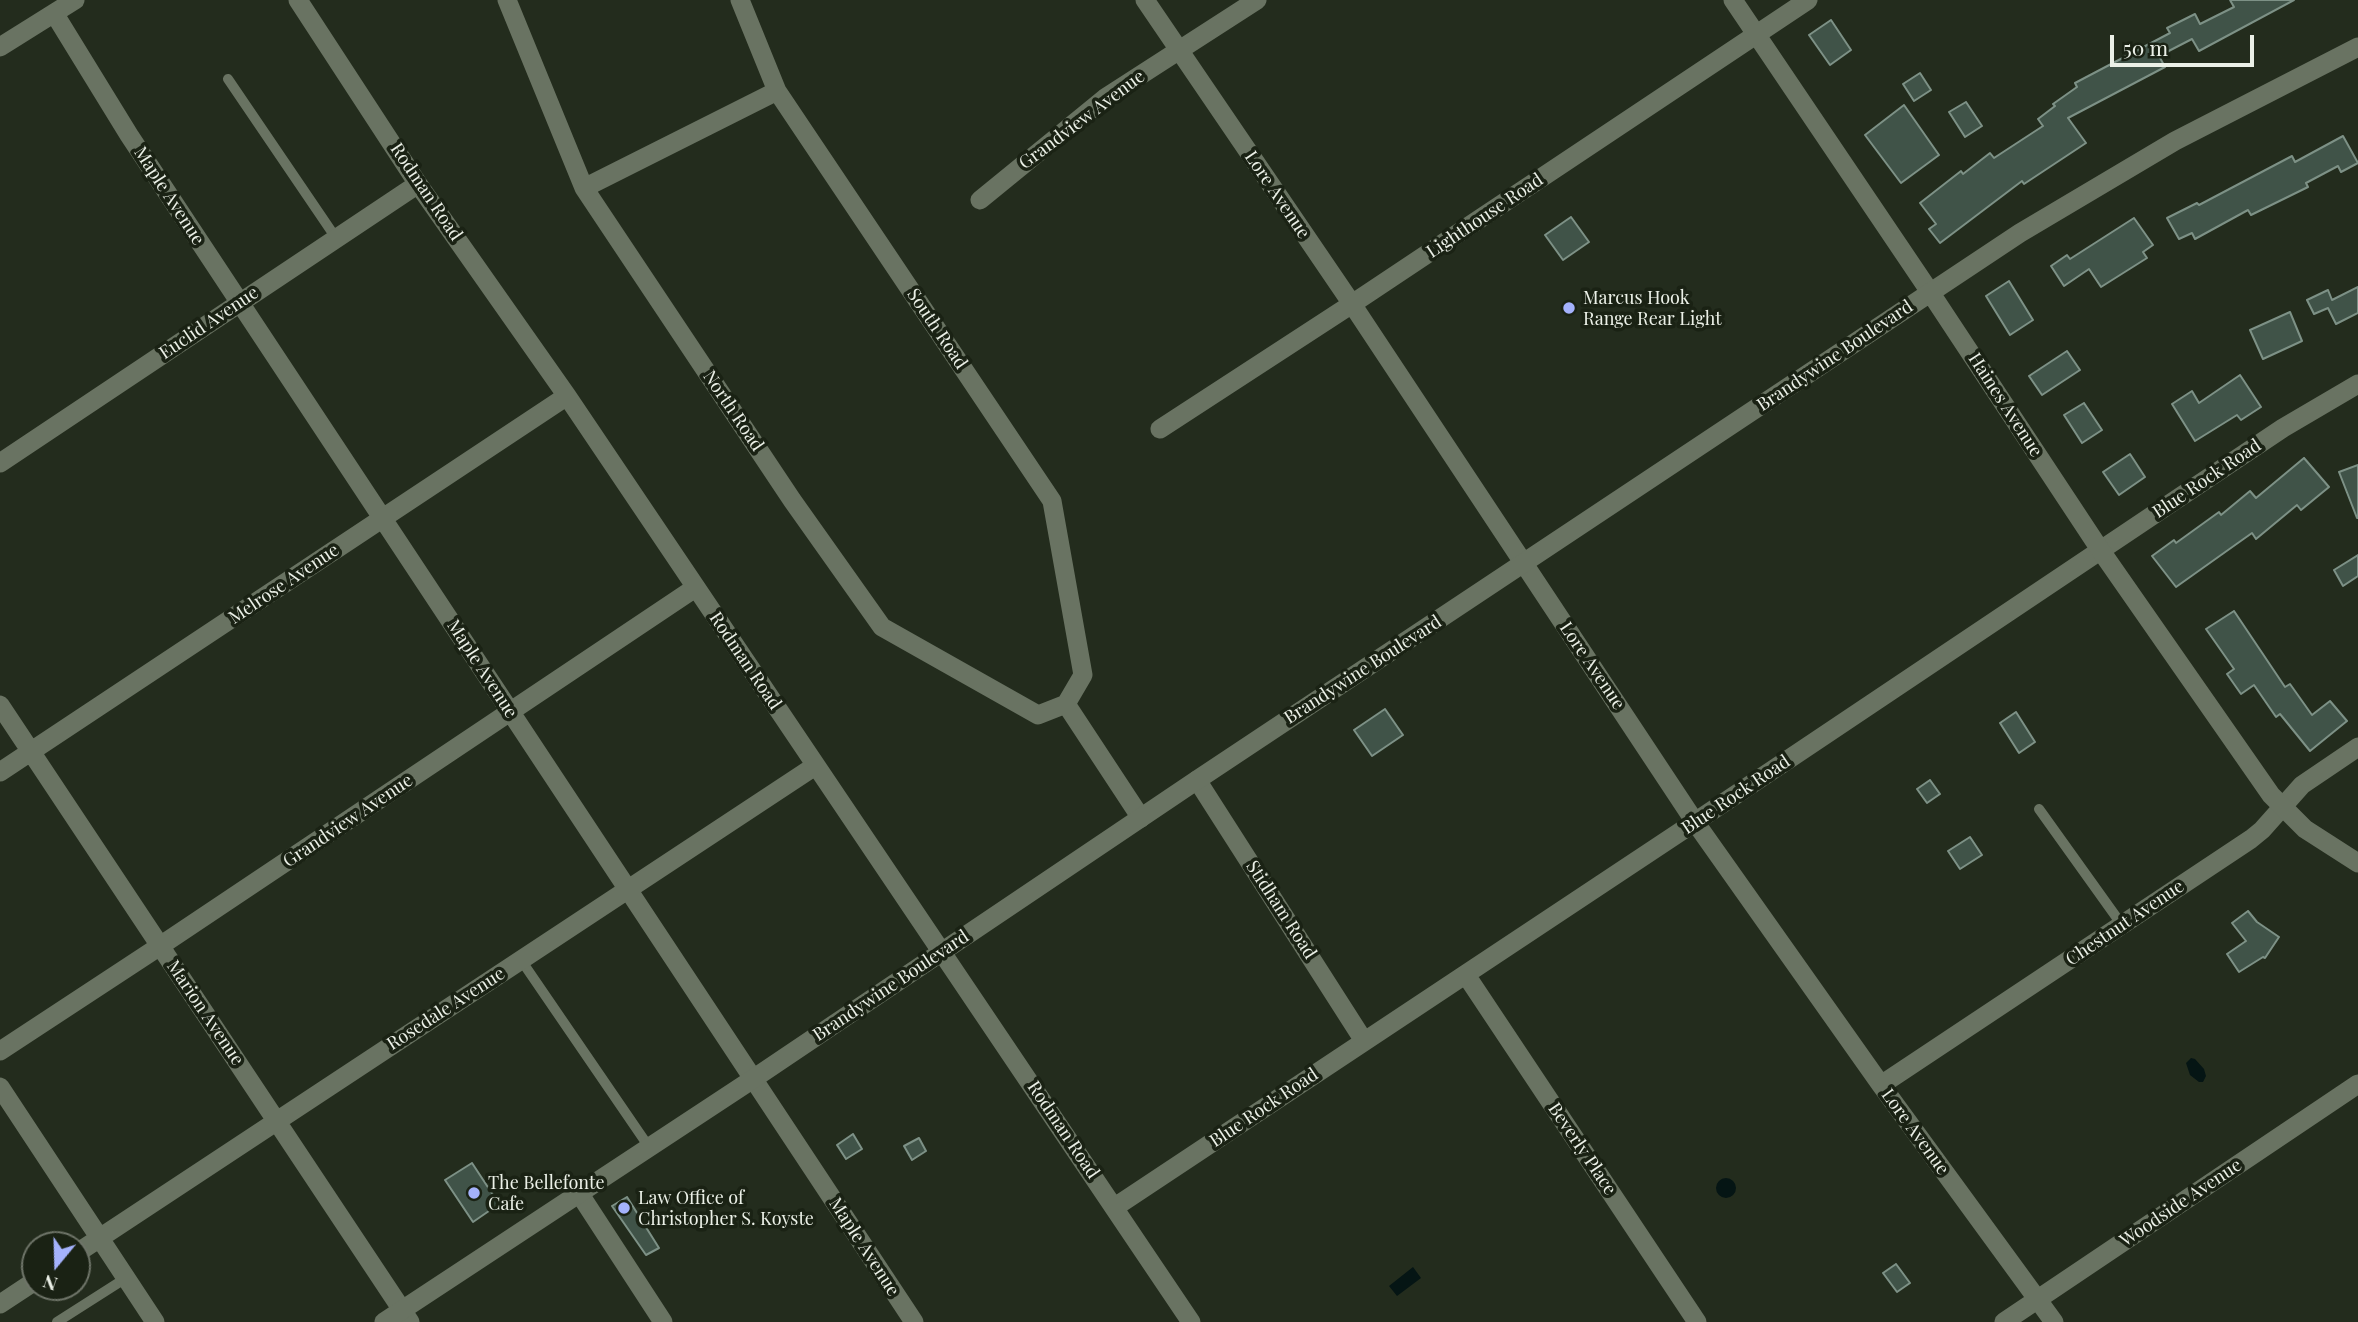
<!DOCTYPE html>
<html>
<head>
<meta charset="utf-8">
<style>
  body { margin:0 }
  #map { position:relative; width:2358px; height:1322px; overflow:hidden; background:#232c1d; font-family:"Playfair Display",serif }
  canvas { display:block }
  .north { position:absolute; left:21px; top:1231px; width:70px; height:70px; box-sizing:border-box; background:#1a2214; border:2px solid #6e7468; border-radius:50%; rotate:199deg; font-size:19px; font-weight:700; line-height:28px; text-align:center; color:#ebf0e7 }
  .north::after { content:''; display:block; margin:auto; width:24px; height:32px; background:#a4b2fc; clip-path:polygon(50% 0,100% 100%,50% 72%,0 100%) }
  .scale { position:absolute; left:2110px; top:35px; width:144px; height:32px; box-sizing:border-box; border:4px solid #ebf0e7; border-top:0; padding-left:9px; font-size:21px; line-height:24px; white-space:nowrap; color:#ebf0e7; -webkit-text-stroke:5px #1a2214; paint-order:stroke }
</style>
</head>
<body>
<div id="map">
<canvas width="2358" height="1322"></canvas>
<div class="north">N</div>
<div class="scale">50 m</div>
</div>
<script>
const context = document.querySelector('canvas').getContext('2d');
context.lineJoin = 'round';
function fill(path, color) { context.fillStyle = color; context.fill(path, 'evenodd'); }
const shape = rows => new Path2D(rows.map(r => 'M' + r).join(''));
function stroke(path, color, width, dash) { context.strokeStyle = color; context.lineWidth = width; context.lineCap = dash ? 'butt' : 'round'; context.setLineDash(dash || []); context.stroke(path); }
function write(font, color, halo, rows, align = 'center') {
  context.font = font + ' "Playfair Display",serif'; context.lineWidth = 7; context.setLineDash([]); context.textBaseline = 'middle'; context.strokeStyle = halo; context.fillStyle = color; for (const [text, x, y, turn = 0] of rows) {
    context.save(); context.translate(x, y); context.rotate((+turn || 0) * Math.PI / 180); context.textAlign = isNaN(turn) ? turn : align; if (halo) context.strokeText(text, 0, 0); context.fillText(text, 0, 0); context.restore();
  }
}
fill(shape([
  [2191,1058,2195,1059,2204,1069,2206,1076,2203,1082,2199,1082,2190,1075,2186,1063],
  '1716 1188a10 10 0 1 1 20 0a10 10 0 1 1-20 0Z',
  [1413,1267,1421,1278,1397,1296,1389,1286]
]), '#051514');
const building = shape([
  [2230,0,2294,0,2199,51,2192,39,2159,56,2165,67,2068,118,2086,143,2024,184,2022,181,1940,243,1929,229,1936,224,1920,203,1961,171,1963,174,1990,153,1994,158,2043,126,2038,119,2055,106,2053,104,2077,87,2075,83,2170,33,2167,28,2195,14,2200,24,2234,7,2230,0],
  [1831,20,1851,50,1830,65,1809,35,1831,20],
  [1920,73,1931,90,1914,101,1903,84,1920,73],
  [1966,102,1982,126,1965,137,1949,112,1966,102],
  [1904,105,1939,155,1901,183,1865,135,1904,105],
  [2343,136,2358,163,2341,172,2338,166,2306,183,2308,187,2251,215,2248,210,2195,239,2192,233,2179,239,2167,218,2197,203,2199,205,2292,156,2295,162,2343,136],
  [1571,217,1589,242,1563,260,1545,235,1571,217],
  [2134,218,2153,245,2143,252,2147,258,2101,287,2089,269,2064,286,2051,266,2067,255,2070,259,2134,218],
  [2009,281,2033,320,2010,335,1986,296,2009,281],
  [2358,287,2358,313,2336,324,2328,308,2314,314,2307,300,2328,290,2332,300,2358,287],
  [2290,312,2302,341,2263,359,2250,330,2290,312],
  [2067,351,2080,370,2042,395,2029,376,2067,351],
  [2240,375,2261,407,2241,420,2237,415,2195,441,2172,404,2192,391,2199,403,2240,375],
  [2084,403,2102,430,2082,443,2064,415,2084,403],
  [2130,454,2145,477,2119,495,2103,472,2130,454],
  [2304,458,2329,487,2301,510,2297,505,2256,539,2252,533,2176,587,2152,556,2174,540,2176,543,2219,512,2221,515,2250,491,2256,498,2304,458],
  [2358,465,2358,518,2357,518,2339,472,2358,465],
  [2358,555,2358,576,2343,586,2334,570,2358,555],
  [2234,611,2285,687,2290,684,2312,715,2330,701,2347,721,2310,751,2280,714,2276,717,2254,685,2241,694,2227,674,2234,669,2206,629,2234,611],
  [1385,709,1403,735,1372,756,1354,730,1385,709],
  [2016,712,2035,742,2019,753,2000,723,2016,712],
  [1930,780,1940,794,1927,803,1917,789,1930,780],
  [1970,837,1982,855,1960,869,1948,851,1970,837],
  [2248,911,2257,922,2279,937,2265,958,2263,957,2239,972,2227,954,2246,941,2232,923,2248,911],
  [853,1134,862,1149,846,1159,837,1145,853,1134],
  [919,1138,926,1151,912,1160,904,1146,919,1138],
  [472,1163,499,1204,473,1222,445,1180,472,1163],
  [627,1197,659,1248,646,1255,612,1206,627,1197],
  [1896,1264,1910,1283,1897,1292,1883,1273,1896,1264]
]);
fill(building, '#405348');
stroke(building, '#7d9186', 2);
stroke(shape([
  [228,79,336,238],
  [2039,809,2122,925],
  [521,960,649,1147],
  [57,1322,126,1278]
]), '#697362', 10);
stroke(shape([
  [298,0,418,184,567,396,1191,1322],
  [507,0,584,188,792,500,882,627,1038,715,1066,704,1141,818],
  [740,0,777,91,1052,501,1083,675,1066,704],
  [1145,0,1352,304,1695,822,1881,1085,2054,1322],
  [1733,0,1930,292],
  [54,13,129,135,914,1322],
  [0,47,75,0],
  [584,188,777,91],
  [980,200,1105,98,1257,0],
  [1160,429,1352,304,1808,0],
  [0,463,418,184],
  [0,705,410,1322],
  [0,772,567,396],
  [1197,780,1364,1041],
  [1466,975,1697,1322],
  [0,1051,160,946,695,588],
  [1881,1085,2251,839,2262,830,2302,785,2358,747],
  [0,1087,155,1322],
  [579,1193,663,1322],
  [1115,1207,1695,822,2283,428,2358,384],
  [77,1253,815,766],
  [0,1304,35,1281],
  [2004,1322,2358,1084]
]), '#697362', 19);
stroke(shape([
  [1930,292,2101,551,2271,795,2305,829,2358,863],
  [384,1322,753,1079,1197,780,2020,233,2175,141,2358,47]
]), '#697362', 19);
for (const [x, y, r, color] of [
  [1569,308,7,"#a4b2fc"],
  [474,1193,7,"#a4b2fc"],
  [624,1208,7,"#a4b2fc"]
]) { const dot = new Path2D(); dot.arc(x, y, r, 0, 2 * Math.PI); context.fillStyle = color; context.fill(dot); stroke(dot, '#1a2214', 2.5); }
write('18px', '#ebf0e7', '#1a2214', [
  ["Grandview Avenue",1082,120,-37],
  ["Rodman Road",426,192,56],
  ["Lore Avenue",1277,195,56],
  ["Maple Avenue",169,196,57],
  ["Lighthouse Road",1485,216,-34],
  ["Euclid Avenue",209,323,-34],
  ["South Road",937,329,56],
  ["Brandywine Boulevard",1835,356,-34],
  ["Haines Avenue",2005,405,57],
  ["North Road",733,411,56],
  ["Blue Rock Road",2207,479,-34],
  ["Melrose Avenue",284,584,-34],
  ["Rodman Road",745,661,56],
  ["Lore Avenue",1592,666,56],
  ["Maple Avenue",482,669,57],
  ["Brandywine Boulevard",1363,670,-33],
  ["Blue Rock Road",1736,795,-34],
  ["Grandview Avenue",348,821,-34],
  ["Stidham Road",1281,910,57],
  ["Chestnut Avenue",2125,923,-34],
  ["Brandywine Boulevard",891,986,-34],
  ["Rosedale Avenue",446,1009,-33],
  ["Marion Avenue",205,1013,56],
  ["Blue Rock Road",1264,1108,-34],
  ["Rodman Road",1063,1130,56],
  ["Lore Avenue",1915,1132,54],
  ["Beverly Place",1582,1149,56],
  ["Woodside Avenue",2181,1203,-34],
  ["Maple Avenue",864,1247,57]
]);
write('18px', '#ebf0e7', '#1a2214', [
  ["Marcus Hook",1583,298],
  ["Range Rear Light",1583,319],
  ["The Bellefonte",488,1183],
  ["Cafe",488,1204],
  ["Law Office of",638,1198],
  ["Christopher S. Koyste",638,1219]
], 'left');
</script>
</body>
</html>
